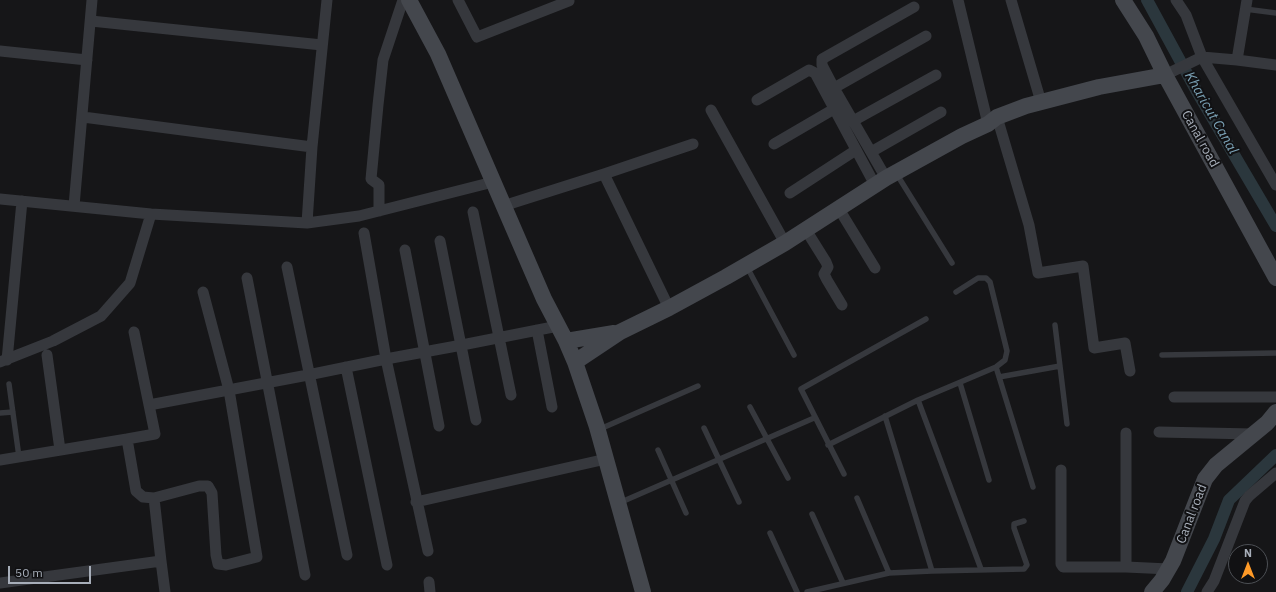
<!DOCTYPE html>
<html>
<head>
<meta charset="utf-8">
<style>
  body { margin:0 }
  #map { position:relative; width:1276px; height:592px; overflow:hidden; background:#161618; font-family:"IBM Plex Sans",sans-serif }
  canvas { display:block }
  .north { position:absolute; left:1228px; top:544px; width:40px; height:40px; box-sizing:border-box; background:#111113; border:1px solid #4d5055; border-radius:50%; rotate:0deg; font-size:11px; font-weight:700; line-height:16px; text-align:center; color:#a7aeb9 }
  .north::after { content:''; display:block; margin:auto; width:14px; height:18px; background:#ff9a27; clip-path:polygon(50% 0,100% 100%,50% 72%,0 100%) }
  .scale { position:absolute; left:8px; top:566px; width:83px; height:18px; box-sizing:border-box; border:2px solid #a7aeb9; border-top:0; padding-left:5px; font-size:12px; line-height:14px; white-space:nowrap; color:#a7aeb9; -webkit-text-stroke:3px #111113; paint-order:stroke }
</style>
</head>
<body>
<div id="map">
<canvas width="1276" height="592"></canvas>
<div class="north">N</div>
<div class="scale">50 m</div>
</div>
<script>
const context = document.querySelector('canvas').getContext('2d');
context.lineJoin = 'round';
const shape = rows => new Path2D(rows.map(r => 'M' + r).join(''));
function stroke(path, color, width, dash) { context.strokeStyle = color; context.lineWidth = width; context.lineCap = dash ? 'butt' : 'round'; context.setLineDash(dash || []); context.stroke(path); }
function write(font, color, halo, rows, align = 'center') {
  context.font = font + ' "IBM Plex Sans",sans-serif'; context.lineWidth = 4; context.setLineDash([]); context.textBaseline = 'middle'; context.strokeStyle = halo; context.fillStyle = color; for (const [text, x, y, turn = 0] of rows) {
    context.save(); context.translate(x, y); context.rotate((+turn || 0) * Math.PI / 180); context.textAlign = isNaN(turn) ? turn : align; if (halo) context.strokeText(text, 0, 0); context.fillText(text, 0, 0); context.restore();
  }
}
stroke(shape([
  [1147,0,1196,90,1276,226],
  [1187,592,1214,539,1229,500,1276,455]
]), '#2b373d', 12);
stroke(shape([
  [1245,9,1276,13],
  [896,173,952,263],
  [747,267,794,355],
  [1055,325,1067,424],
  [1162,355,1276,353],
  [996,367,1033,487],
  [999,377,1060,366],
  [960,383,989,480],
  [9,384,19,457],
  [918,400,981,569],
  [750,407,788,478],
  [0,413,13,412],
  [885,416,932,571],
  [704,428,739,502],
  [600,429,698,386],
  [828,445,918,400,996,367,1005,360,1007,351,990,282,986,278,978,278,956,292],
  [658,450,686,513],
  [844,474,801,389,926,319],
  [857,498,889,573],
  [619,503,814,418],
  [812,514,843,583],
  [770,533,797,592],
  [807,592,889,573,932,571,1024,569,1027,565,1014,528,1014,524,1024,521]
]), '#36383d', 5.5);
stroke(shape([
  [458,0,477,37,569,1],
  [958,0,988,124],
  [1011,0,1041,102],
  [1176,0,1186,15,1202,57,1276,185],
  [91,21,322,45],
  [0,51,87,60],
  [1237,60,1247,0],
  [1165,75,1202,57,1237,60,1276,65],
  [834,88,926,36],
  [757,100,809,70,815,73,875,185],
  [711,110,785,243],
  [83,117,312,147],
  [997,117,1029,225,1038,273,1083,266,1094,348,1125,343,1130,371],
  [853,121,936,75],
  [774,144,834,109],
  [871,152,941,112],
  [604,174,669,308],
  [886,178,834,88,822,65,822,59,914,7],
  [790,193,856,150],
  [0,199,151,214,307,223,359,216,493,182],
  [74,206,92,0],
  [503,206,604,174,693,144],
  [839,209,875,268],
  [379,211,379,185,371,179,378,105,383,60,403,0],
  [473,212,511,395],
  [307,223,312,147,327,0],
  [806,230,826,262,828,267,824,274,827,280,842,305],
  [364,233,386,359,428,551],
  [440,241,476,420],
  [405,250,439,426],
  [287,267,347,555],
  [247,278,305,575],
  [537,330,552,407],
  [47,355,60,450],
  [7,360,22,201],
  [0,362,53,341,101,316,130,283,151,214],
  [346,367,387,565],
  [1174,397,1276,397],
  [149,405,308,375,386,359,462,345,558,326],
  [1159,432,1253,434],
  [0,460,127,439,155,434,134,332],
  [1061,470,1061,564,1063,567,1126,567,1126,433],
  [154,498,199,486,208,486,212,493,216,555,218,564,226,565,257,557,229,390,203,292],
  [416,502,606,459],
  [161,561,165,592],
  [1126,567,1169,569],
  [429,582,430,592],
  [0,583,161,561,154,498,143,497,136,491,127,439],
  [1207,592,1214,581,1245,501,1249,496,1276,473]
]), '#36383d', 11);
stroke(shape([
  [409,0,438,54,544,299,566,341,575,362,597,427,643,592],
  [1123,0,1146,36,1165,75,1276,278],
  [566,341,614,333],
  [575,362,620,332,669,308,726,277,785,243,886,178,962,136,988,124,997,117,1026,106,1099,87,1165,75],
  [1152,592,1162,580,1173,561,1205,479,1216,465,1267,423,1276,412]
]), '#44474d', 16);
write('13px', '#a7aeb9', '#111113', [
  ["Canal road",1200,139,61],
  ["Canal road",1192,514,-69]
]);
write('italic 14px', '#7ba2b6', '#111113', [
  ["Kharicut Canal",1211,113,60]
]);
</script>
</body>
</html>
